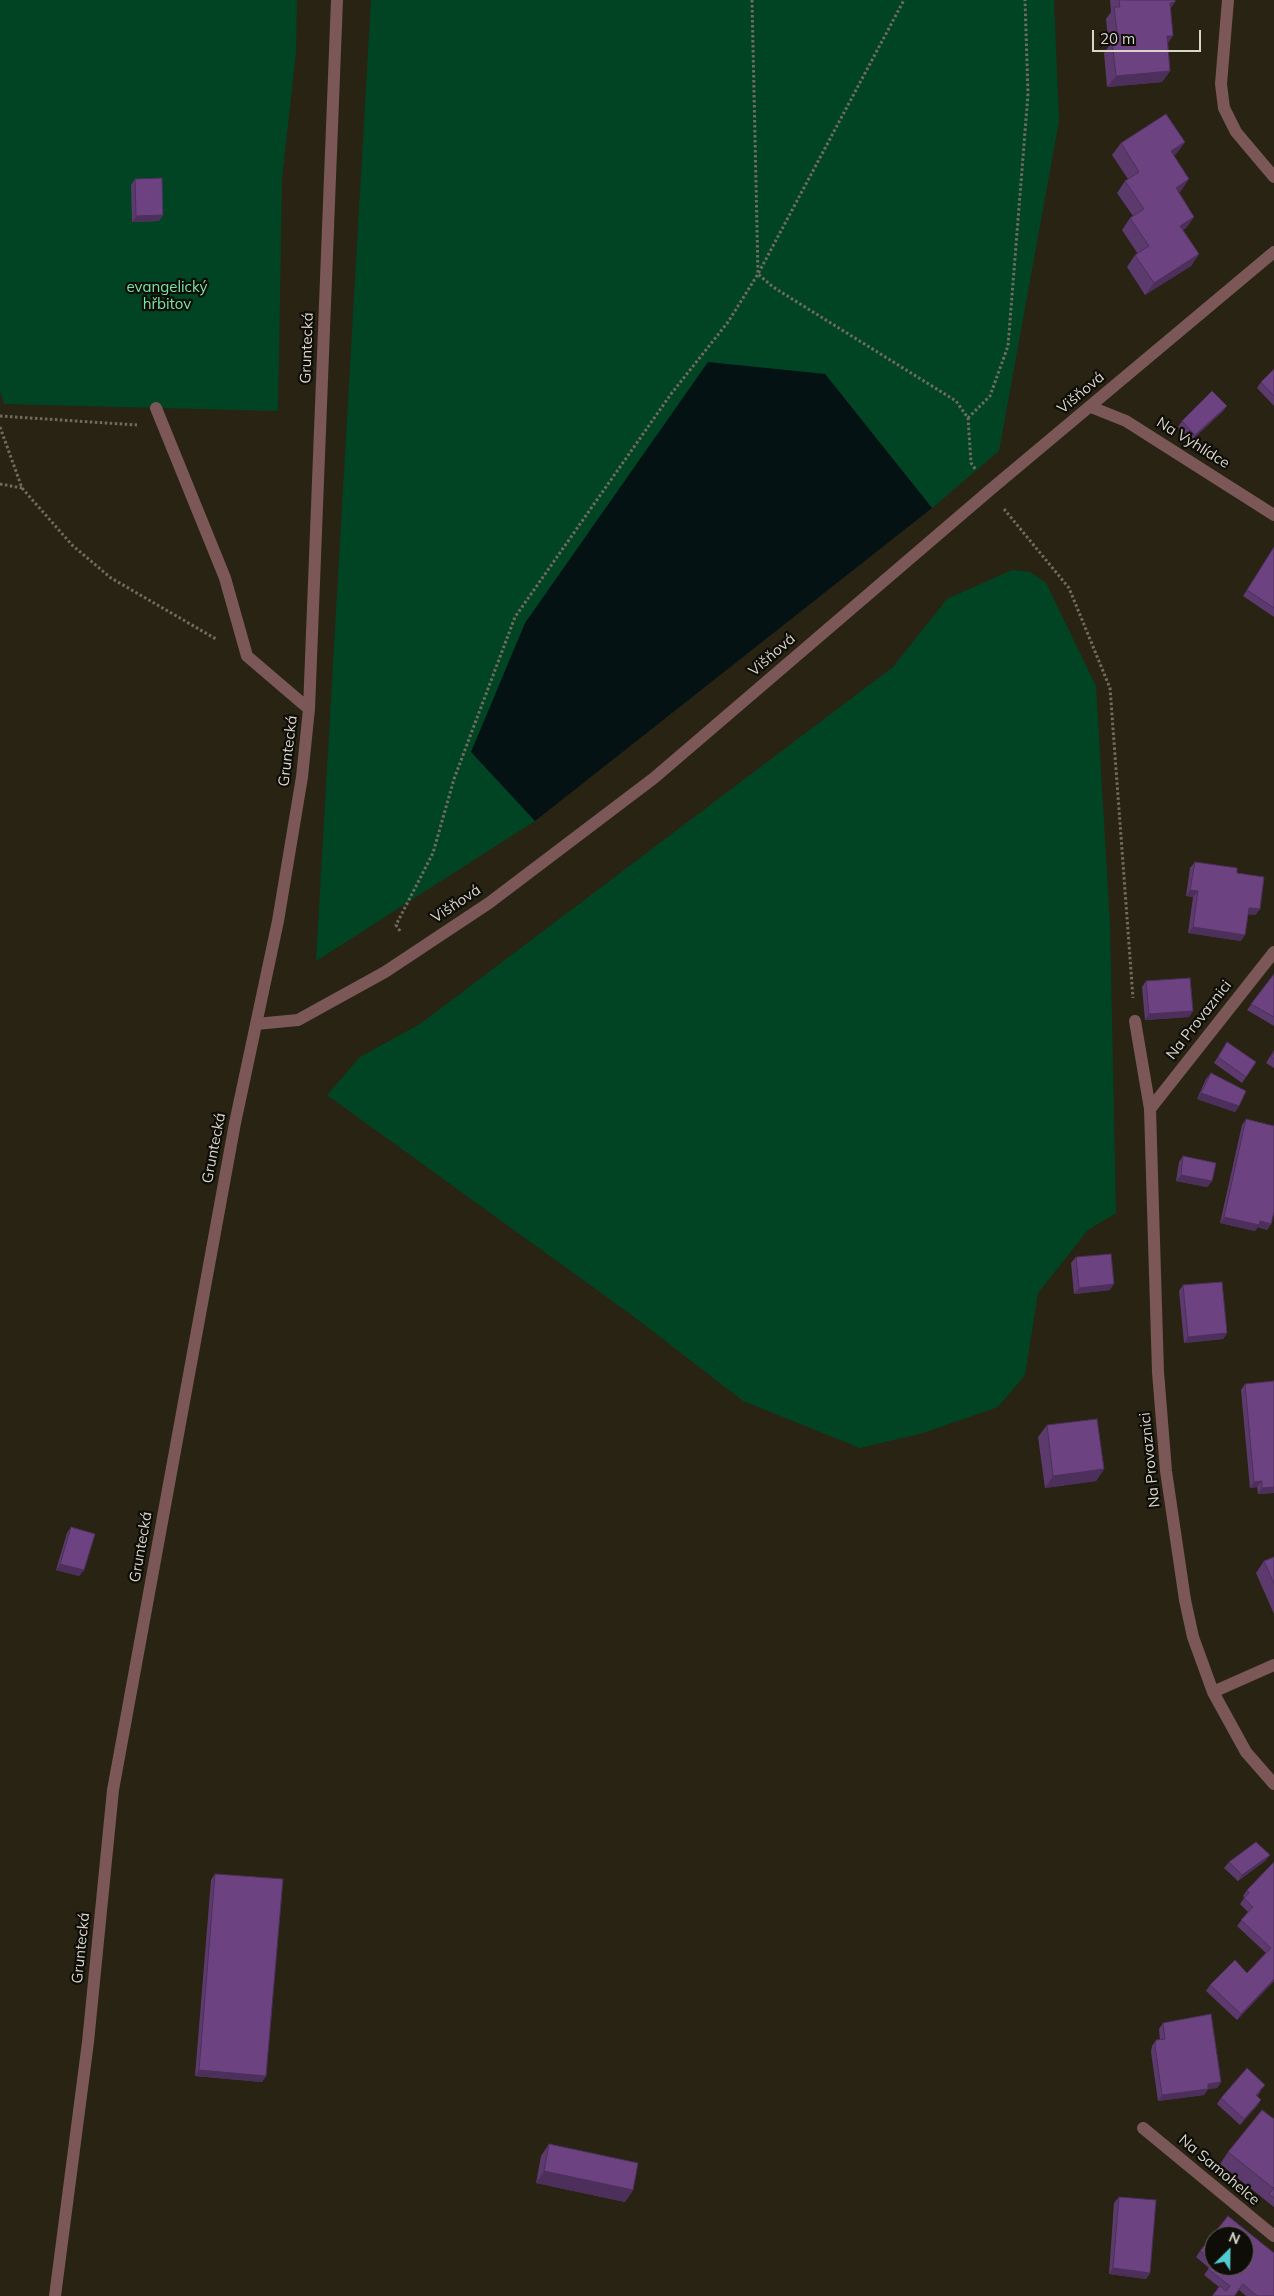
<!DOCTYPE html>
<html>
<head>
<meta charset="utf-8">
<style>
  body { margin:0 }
  #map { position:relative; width:1274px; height:2296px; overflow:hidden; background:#292314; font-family:Mulish,sans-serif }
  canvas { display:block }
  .north { position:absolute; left:1204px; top:2226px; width:50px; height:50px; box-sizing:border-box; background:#0f0d07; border:1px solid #5f5d55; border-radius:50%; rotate:23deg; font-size:14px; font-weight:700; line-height:20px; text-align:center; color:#d8d5cb }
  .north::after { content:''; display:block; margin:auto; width:18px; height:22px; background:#51ccd1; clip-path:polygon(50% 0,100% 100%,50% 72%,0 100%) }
  .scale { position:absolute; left:1092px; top:30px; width:109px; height:22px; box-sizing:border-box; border:2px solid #d8d5cb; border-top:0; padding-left:6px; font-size:15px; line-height:18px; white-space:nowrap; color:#d8d5cb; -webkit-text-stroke:4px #0f0d07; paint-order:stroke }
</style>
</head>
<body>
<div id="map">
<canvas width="1274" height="2296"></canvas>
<div class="north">N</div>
<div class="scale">20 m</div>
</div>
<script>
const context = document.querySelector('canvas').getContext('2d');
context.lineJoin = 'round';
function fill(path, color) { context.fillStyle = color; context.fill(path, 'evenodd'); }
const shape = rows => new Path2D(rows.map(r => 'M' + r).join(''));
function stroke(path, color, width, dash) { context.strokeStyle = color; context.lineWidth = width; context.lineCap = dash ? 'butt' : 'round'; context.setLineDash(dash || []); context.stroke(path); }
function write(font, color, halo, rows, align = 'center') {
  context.font = font + ' Mulish,sans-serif'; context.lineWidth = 4.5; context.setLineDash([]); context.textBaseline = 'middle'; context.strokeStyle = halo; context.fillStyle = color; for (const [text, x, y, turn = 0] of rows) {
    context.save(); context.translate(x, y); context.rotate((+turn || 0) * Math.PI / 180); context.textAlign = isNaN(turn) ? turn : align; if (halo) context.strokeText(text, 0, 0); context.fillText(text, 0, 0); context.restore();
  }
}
fill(shape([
  [0,0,297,0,296,52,282,179,278,411,4,404,0,391],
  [371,0,1054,0,1059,121,999,451,932,508,825,374,472,751,535,821,316,961],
  [1012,570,1030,572,1046,583,1096,686,1110,924,1116,1213,1088,1230,1038,1293,1025,1375,998,1407,923,1433,860,1448,743,1401,633,1316,327,1095,360,1057,420,1024,893,667,947,599]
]), '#004424');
fill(shape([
  [708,362,825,374,932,508,535,821,471,752,525,623]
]), '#041213');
stroke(shape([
  [752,0,758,274,773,287,956,401,968,418,971,463,976,470],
  [0,416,137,425],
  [968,418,990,396,1008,346,1028,94,1025,0],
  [0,427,22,488,72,545,111,578,216,639],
  [0,484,22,488],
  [1004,509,1069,588,1110,688,1133,998],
  [400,931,396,925,433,853,454,779,515,617,671,394,728,322,758,274,904,0]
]), '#716c5f', 3, [2.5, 2.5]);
stroke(shape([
  [1228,0,1221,84,1224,108,1236,132,1274,177],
  [1091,407,1126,421,1274,515],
  [156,408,225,578,247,656,309,709],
  [1135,1021,1150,1109,1158,1372,1166,1471,1185,1600,1193,1637,1213,1692,1246,1752,1274,1784],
  [256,1024,298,1020,385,972,489,903,654,778,990,490,1274,252],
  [1150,1109,1274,952],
  [1213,1692,1274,1665],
  [1143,2128,1274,2236],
  [55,2296,88,2042,113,1790,235,1123,278,921,302,777,309,709,337,0]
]), '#7b5758', 12);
fill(shape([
  [1110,0,1175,0,1175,2,1170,9,1168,43,1170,71,1162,82,1107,87,1104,53,1109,46,1106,19,1111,12],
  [1185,142,1176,154,1174,155,1181,191,1179,192,1194,217,1186,228,1183,230,1199,254,1191,266,1145,295,1127,267,1135,255,1138,254,1122,230,1130,218,1133,216,1117,193,1125,181,1128,179,1112,155,1121,143],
  [135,179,163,215,159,221,132,222,131,185],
  [1274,369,1274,406,1257,388,1261,382],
  [1227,406,1222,412,1191,441,1178,427,1182,421],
  [1274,547,1274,617,1243,596],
  [1195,862,1237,873,1260,909,1255,915,1248,914,1241,941,1188,933,1193,897,1186,896,1190,868],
  [1274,974,1274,1026,1247,1010],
  [1146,981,1193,1011,1189,1017,1145,1020,1142,987],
  [1227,1042,1256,1062,1242,1083,1214,1063],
  [1274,1050,1274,1068,1266,1063],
  [1211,1073,1239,1106,1235,1112,1197,1099,1206,1079],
  [1246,1119,1271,1224,1267,1230,1258,1227,1255,1231,1220,1223,1242,1125],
  [1183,1156,1212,1181,1207,1187,1176,1181,1179,1162],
  [1076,1257,1110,1290,1074,1294,1071,1263],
  [1183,1285,1227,1333,1223,1339,1184,1343,1179,1291],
  [1245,1384,1274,1493,1258,1494,1257,1487,1250,1488,1241,1390],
  [1047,1425,1104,1469,1096,1481,1045,1488,1038,1437],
  [71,1527,84,1570,79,1576,56,1570,67,1533],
  [1274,1557,1274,1614,1256,1573,1264,1561],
  [1270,1855,1265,1861,1238,1881,1224,1868,1229,1862],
  [1274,1862,1274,1981,1237,2020,1206,1991,1210,1985,1247,1973,1266,1953,1237,1926,1248,1912,1240,1904,1244,1898,1243,1896,1247,1890],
  [215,1874,266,2076,262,2082,195,2076,211,1880],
  [1163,2023,1221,2082,1217,2088,1208,2089,1204,2095,1158,2101,1151,2052,1152,2046,1156,2040,1160,2040,1159,2029],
  [1261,2091,1257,2096,1257,2106,1240,2125,1217,2104,1221,2098],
  [1274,2119,1274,2207,1220,2164,1228,2152],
  [549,2144,633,2190,625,2202,536,2183,541,2156],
  [1119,2197,1150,2273,1146,2279,1109,2274,1114,2203],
  [1200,2251,1274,2296,1246,2296,1239,2290,1235,2296,1212,2296,1219,2287,1204,2275,1209,2268,1196,2257]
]), '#5d3a6e');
fill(shape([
  [1175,2,1167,14,1170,3],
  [1167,36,1173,36,1165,48],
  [1170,71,1162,82,1107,87,1116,76],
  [1185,142,1176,154,1163,163,1171,151],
  [1189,179,1181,191,1168,200,1176,188],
  [163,215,159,221,132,222,136,216],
  [1194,217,1186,228,1172,238,1180,226],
  [1199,254,1191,266,1145,295,1154,283],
  [1227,406,1222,412,1191,441,1195,435],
  [1190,890,1198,891,1193,897,1186,896],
  [1249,908,1260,909,1255,915,1245,914],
  [1193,927,1245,935,1241,941,1188,933],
  [1193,1011,1189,1017,1145,1020,1149,1014],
  [1201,1093,1239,1106,1235,1112,1197,1099],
  [1181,1175,1212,1181,1207,1187,1176,1181],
  [1224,1217,1260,1221,1271,1224,1267,1230,1258,1227,1255,1231,1220,1223],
  [1114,1284,1110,1290,1074,1294,1079,1288],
  [1227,1333,1223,1339,1184,1343,1188,1337],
  [1104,1469,1096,1481,1045,1488,1053,1476],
  [1262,1481,1257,1487,1250,1488,1254,1482],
  [1274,1487,1274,1493,1258,1494,1262,1488],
  [60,1564,84,1570,79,1576,56,1570],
  [1270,1855,1265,1861,1238,1881,1242,1875],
  [1274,1979,1274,1981,1237,2020,1241,2014],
  [199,2070,266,2076,262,2082,195,2076],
  [1221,2082,1217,2088,1204,2090,1208,2084],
  [1208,2089,1204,2095,1158,2101,1162,2095],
  [1261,2100,1257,2106,1240,2125,1244,2119],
  [544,2171,633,2190,625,2202,536,2183],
  [1113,2268,1150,2273,1146,2279,1109,2274]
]), '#4c2f5a');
const building = shape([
  [1119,0,1175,0,1175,2,1170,3,1173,36,1167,36,1170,71,1116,76,1112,41,1118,41,1114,7,1120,7,1119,0],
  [1166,114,1185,142,1171,151,1189,179,1176,188,1194,217,1180,226,1199,254,1154,283,1135,255,1149,246,1130,218,1144,209,1125,181,1139,172,1121,143,1166,114],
  [162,178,163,215,136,216,135,179,162,178],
  [1274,369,1274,396,1261,382,1274,369],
  [1212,391,1227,406,1195,435,1182,421,1212,391],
  [1274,547,1274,608,1247,590,1274,547],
  [1195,862,1237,868,1237,873,1264,877,1260,909,1249,908,1245,935,1193,927,1198,891,1190,890,1195,862],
  [1274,974,1274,1017,1251,1004,1274,974],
  [1190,978,1193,1011,1149,1014,1146,981,1190,978],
  [1227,1042,1256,1062,1246,1077,1218,1057,1227,1042],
  [1274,1051,1274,1059,1271,1057,1274,1051],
  [1211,1073,1246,1091,1239,1106,1201,1093,1211,1073],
  [1246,1119,1274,1126,1274,1212,1271,1224,1260,1221,1259,1225,1224,1217,1246,1119],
  [1183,1156,1216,1163,1212,1181,1181,1175,1183,1156],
  [1111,1254,1114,1284,1079,1288,1076,1257,1111,1254],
  [1222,1282,1227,1333,1188,1337,1183,1285,1222,1282],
  [1274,1381,1274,1487,1262,1488,1262,1481,1254,1482,1245,1384,1274,1381],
  [1097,1419,1104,1469,1053,1476,1047,1425,1097,1419],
  [71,1527,95,1534,84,1570,60,1564,71,1527],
  [1274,1557,1274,1584,1264,1561,1274,1557],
  [1256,1842,1270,1855,1242,1875,1229,1862,1256,1842],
  [1274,1862,1274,1979,1241,2014,1210,1985,1235,1960,1247,1973,1271,1948,1241,1920,1253,1907,1244,1898,1249,1893,1247,1890,1274,1862],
  [215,1874,283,1879,266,2076,199,2070,215,1874],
  [1211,2014,1221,2082,1208,2084,1208,2089,1162,2095,1155,2046,1156,2040,1165,2039,1163,2023,1211,2014],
  [1247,2068,1265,2085,1256,2095,1261,2100,1244,2119,1221,2098,1247,2068],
  [1262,2110,1274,2119,1274,2187,1273,2188,1228,2152,1262,2110],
  [549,2144,638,2163,633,2190,544,2171,549,2144],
  [1274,2188,1274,2198,1269,2194,1274,2188],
  [1119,2197,1156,2200,1150,2273,1113,2268,1119,2197],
  [1228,2216,1274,2253,1274,2296,1257,2296,1243,2284,1234,2296,1212,2296,1220,2286,1226,2291,1230,2286,1208,2269,1214,2262,1200,2251,1228,2216],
  [1214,2236,1244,2236,1244,2266,1214,2266,1214,2236]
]);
fill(building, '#6c4380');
stroke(building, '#4c2f5a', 1);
write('15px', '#79e5a5', '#0f0d07', [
  ["evangelický",167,287],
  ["hřbitov",167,304]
]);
write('15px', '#d8d5cb', '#0f0d07', [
  ["Gruntecká",307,348,-88],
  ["Višňová",1081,393,-40],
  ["Na Vyhlídce",1193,443,32],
  ["Višňová",772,655,-41],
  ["Gruntecká",288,751,-83],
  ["Višňová",456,904,-34],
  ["Na Provaznici",1199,1020,-52],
  ["Gruntecká",214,1148,-79],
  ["Na Provaznici",1150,1460,-96],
  ["Gruntecká",141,1547,-80],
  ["Gruntecká",81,1948,-84],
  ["Na Samohelce",1219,2170,40]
]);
</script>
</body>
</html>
